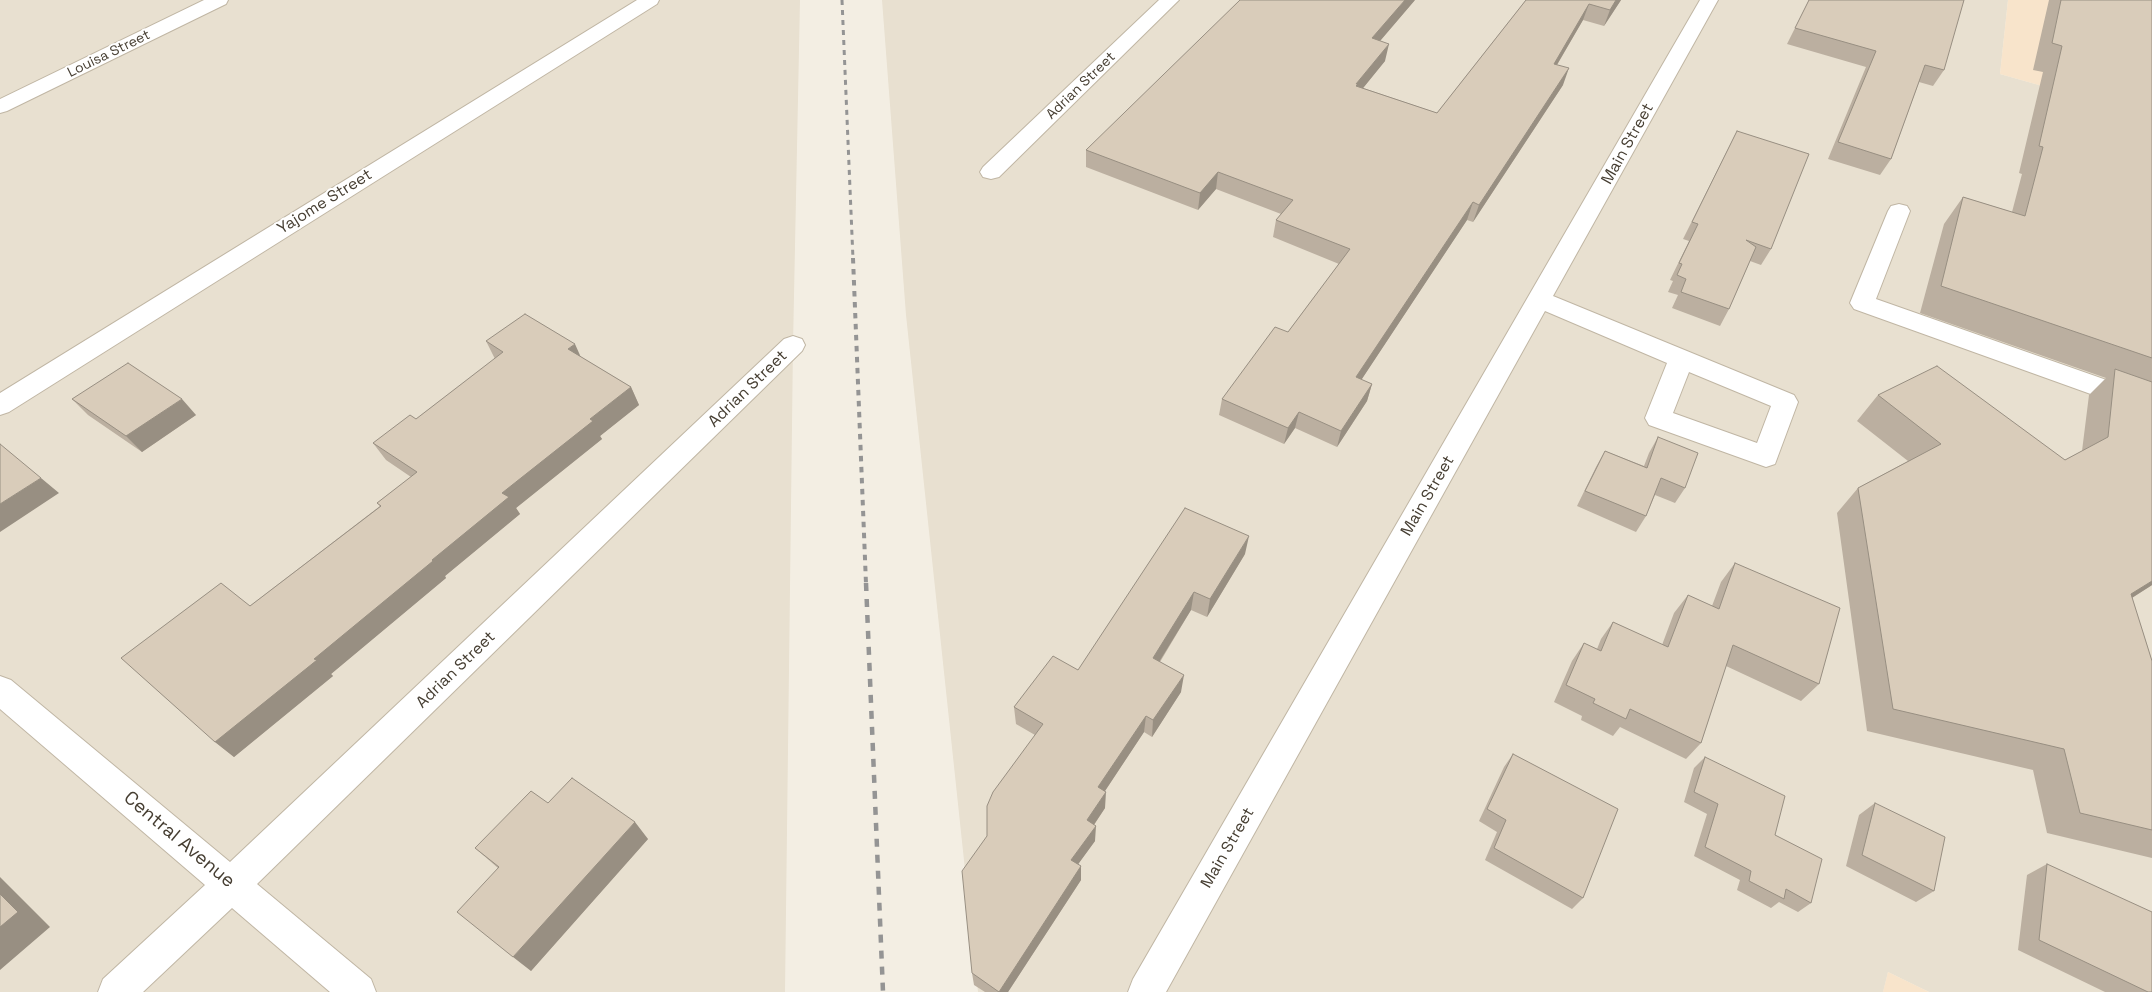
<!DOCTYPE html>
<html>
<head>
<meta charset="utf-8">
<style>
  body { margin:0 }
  canvas { display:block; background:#f3eee3 }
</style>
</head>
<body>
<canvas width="2152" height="992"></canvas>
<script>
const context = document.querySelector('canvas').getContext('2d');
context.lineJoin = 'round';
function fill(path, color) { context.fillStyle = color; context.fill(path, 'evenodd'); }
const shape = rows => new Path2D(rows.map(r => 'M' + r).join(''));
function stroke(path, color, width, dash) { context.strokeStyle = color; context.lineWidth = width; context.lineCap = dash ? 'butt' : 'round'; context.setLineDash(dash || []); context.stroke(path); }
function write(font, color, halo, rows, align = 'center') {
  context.font = font + ' "Space Grotesk",sans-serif'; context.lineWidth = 4; context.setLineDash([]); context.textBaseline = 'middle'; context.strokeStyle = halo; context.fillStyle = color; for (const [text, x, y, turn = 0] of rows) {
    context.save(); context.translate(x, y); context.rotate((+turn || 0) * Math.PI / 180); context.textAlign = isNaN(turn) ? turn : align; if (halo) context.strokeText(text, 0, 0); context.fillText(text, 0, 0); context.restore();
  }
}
fill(shape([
  [0,0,800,0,793,345,785,992,0,992],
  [882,0,2008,0,2000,74,2152,117,2152,992,1929,992,1888,972,1883,992,978,992,906,315]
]), '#e8e0d0');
fill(shape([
  [2008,0,2152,0,2152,117,2000,74],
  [1888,972,1929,992,1883,992]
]), '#f8e4cb');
const minor = shape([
  [204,0,228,0,226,4,7,111,0,113,0,99,204,0],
  [637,0,659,0,657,4,9,412,0,415,0,393,637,0],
  [1159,0,1179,0,999,177,991,179,983,177,980,172,983,167,1159,0],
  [1700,0,1718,0,1553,296,1794,395,1798,402,1775,464,1766,467,1649,425,1645,418,1667,363,1545,311,1166,992,1128,992,1133,979,1700,0],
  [1689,372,1771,406,1757,443,1673,413,1689,372],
  [1899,204,1907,206,1910,211,1876,299,2152,396,2152,416,1854,309,1850,303,1888,211,1891,206,1899,204],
  [793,336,802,339,805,345,802,351,257,884,371,979,376,992,330,992,232,908,143,992,98,992,103,979,205,885,0,709,0,676,11,680,230,862,784,339,793,336]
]);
stroke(minor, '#c0b6a4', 2);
fill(minor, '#fff');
stroke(shape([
  [842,0,853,259]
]), '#949494', 3, [5, 5]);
stroke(shape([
  [853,258,866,584]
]), '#949494', 4, [5.5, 5.5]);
stroke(shape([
  [866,583,883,992]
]), '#949494', 4.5, [8, 8]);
fill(shape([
  [1415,0,1380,41,1385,61,1363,88,1437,113,1526,0,1621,0,1604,26,1583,20,1557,65,1563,85,1473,222,1467,220,1361,380,1372,384,1367,401,1337,447,1295,428,1284,444,1219,415,1222,399,1288,332,1339,264,1273,237,1276,220,1281,214,1216,189,1198,210,1086,167,1086,150],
  [1809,0,1944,70,1933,86,1919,82,1891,159,1880,175,1828,159,1866,67,1787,44],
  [2049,0,2152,0,2152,585,2132,598,2152,661,2152,858,2047,833,2033,770,1867,731,1837,513,1858,488,1908,461,1857,421,1878,395,2065,460,2082,451,2089,395,2106,378,1920,313,1944,224,1963,197,2012,212,2022,174,2019,173,2043,72,2033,70],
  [1737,131,1771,249,1761,265,1750,261,1729,309,1720,326,1672,308,1678,295,1668,292,1673,281,1670,280,1689,241,1683,239],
  [486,341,581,357,631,387,639,405,600,436,602,439,516,508,520,514,445,576,446,578,331,674,333,676,234,757,215,742,250,606,380,506,377,503,411,477,386,460,373,443,416,419,495,359],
  [72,399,196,415,142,452,88,415],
  [1658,437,1685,488,1675,503,1655,495,1646,516,1636,532,1577,506,1596,467,1605,451,1644,466,1649,453],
  [1245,554,1207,617,1191,610,1160,662,1181,692,1152,737,1144,732,1105,791,1105,808,1094,825,1095,841,1078,864,1081,866,1081,880,1008,992,985,992,974,985,972,973,987,836,1035,735,1016,724,1014,707,1078,670],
  [1735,563,1819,684,1801,701,1726,666,1701,743,1686,759,1620,727,1613,736,1581,720,1582,716,1554,702,1572,661,1584,643,1597,649,1601,639,1613,622,1662,645,1674,613,1688,595,1712,606,1721,582],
  [1513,754,1583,898,1572,909,1485,860,1497,832,1479,821,1504,767],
  [1705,757,1775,835,1811,903,1798,912,1779,902,1771,908,1737,890,1740,880,1694,856,1707,814,1684,802,1694,768],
  [548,803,648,839,531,971,498,868,475,848],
  [1875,803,1934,891,1916,902,1846,866,1859,815],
  [2047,864,2152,992,2105,992,2018,950,2027,875]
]), '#bbafa0');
fill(shape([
  [1405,0,1415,0,1368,55,1372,38],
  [1616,0,1621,0,1604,26,1610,10],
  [1589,4,1583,20,1548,80,1554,64],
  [1389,44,1385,61,1355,98,1356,84],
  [1569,68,1563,85,1473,222,1479,205],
  [1218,172,1216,189,1198,210,1200,193],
  [1473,202,1467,220,1352,394,1356,377],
  [575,344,583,362,568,349],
  [1372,384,1367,401,1337,447,1341,431],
  [631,387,639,405,600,436,602,439,516,508,520,514,445,576,446,578,331,674,333,676,234,757,215,742,314,659,502,493,590,419],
  [182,399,196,415,142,452,126,436],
  [1299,412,1295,428,1284,444,1288,428],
  [41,478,59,493,0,532,0,504],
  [1249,536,1245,554,1207,617,1210,599],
  [2152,581,2152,585,2149,587,2100,618,2131,594],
  [1194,592,1191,610,1151,675,1153,658],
  [1184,675,1181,692,1152,737,1153,720],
  [1146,716,1144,732,1097,803,1098,787],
  [1106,792,1105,808,1087,835,1087,820],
  [635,822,648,839,531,971,513,957],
  [1096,826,1095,841,1071,874,1071,860],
  [1081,866,1081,880,1008,992,999,992],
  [0,877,50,927,0,970]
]), '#988f82');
const building = shape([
  [1240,0,1405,0,1372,38,1389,44,1356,84,1358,84,1356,86,1437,113,1526,0,1616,0,1610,10,1589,4,1554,64,1569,68,1479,205,1473,202,1356,377,1372,384,1341,431,1299,412,1288,428,1222,399,1275,327,1288,332,1350,249,1276,220,1293,200,1218,172,1200,193,1086,150,1240,0],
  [1809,0,1964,0,1944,70,1925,65,1891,159,1838,142,1876,51,1795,28,1809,0],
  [2061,0,2152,0,2152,358,1941,286,1963,197,2025,216,2043,147,2039,146,2062,46,2052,43,2061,0],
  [1737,131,1809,154,1771,249,1746,240,1756,247,1729,309,1681,292,1686,279,1677,275,1682,264,1679,263,1698,224,1692,222,1737,131],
  [525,314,575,344,568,349,631,387,590,419,593,421,502,493,509,497,432,560,433,561,314,659,317,660,215,742,121,658,221,583,250,606,381,506,377,503,417,472,373,443,410,415,416,419,503,352,486,341,525,314],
  [128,363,182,399,126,436,72,399,128,363],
  [1937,366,2065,460,2108,437,2115,369,2152,382,2152,581,2131,594,2152,661,2152,830,2080,813,2064,749,1893,709,1858,488,1941,444,1878,395,1937,366],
  [1658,437,1698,453,1685,488,1661,478,1646,516,1585,491,1605,451,1647,468,1658,437],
  [0,444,41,478,0,504,0,444],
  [1185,508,1249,536,1210,599,1194,592,1153,658,1184,675,1153,720,1146,716,1098,787,1106,792,1087,820,1096,826,1071,860,1081,866,999,992,972,973,962,871,987,836,987,806,993,792,1043,724,1014,707,1053,656,1078,670,1185,508],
  [1735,563,1840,608,1819,684,1733,645,1701,743,1630,709,1626,719,1593,703,1595,699,1566,685,1584,643,1601,651,1613,622,1668,647,1688,595,1719,609,1735,563],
  [1513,754,1618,809,1583,898,1494,848,1506,820,1487,809,1513,754],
  [1705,757,1785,796,1775,835,1822,859,1811,903,1786,889,1784,899,1749,881,1751,871,1705,847,1718,804,1694,792,1705,757],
  [572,778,635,822,513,957,457,912,499,867,475,848,531,791,548,803,572,778],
  [1875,803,1945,837,1934,891,1862,855,1875,803],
  [2047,864,2152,912,2152,992,2148,992,2039,940,2047,864],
  [0,894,18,912,0,927,0,894]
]);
fill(building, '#d9ccba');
stroke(building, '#988f82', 1);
write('14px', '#463e32', '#fff', [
  ["Louisa Street",109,54,-26],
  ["Adrian Street",1081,86,-44]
]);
write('16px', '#463e32', '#fff', [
  ["Main Street",1628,144,-61],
  ["Yajome Street",325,202,-32],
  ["Adrian Street",748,389,-44],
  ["Main Street",1428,496,-60],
  ["Adrian Street",456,670,-44],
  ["Main Street",1228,848,-60]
]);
write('19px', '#463e32', '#fff', [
  ["Central Avenue",179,840,40]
]);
</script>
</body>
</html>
